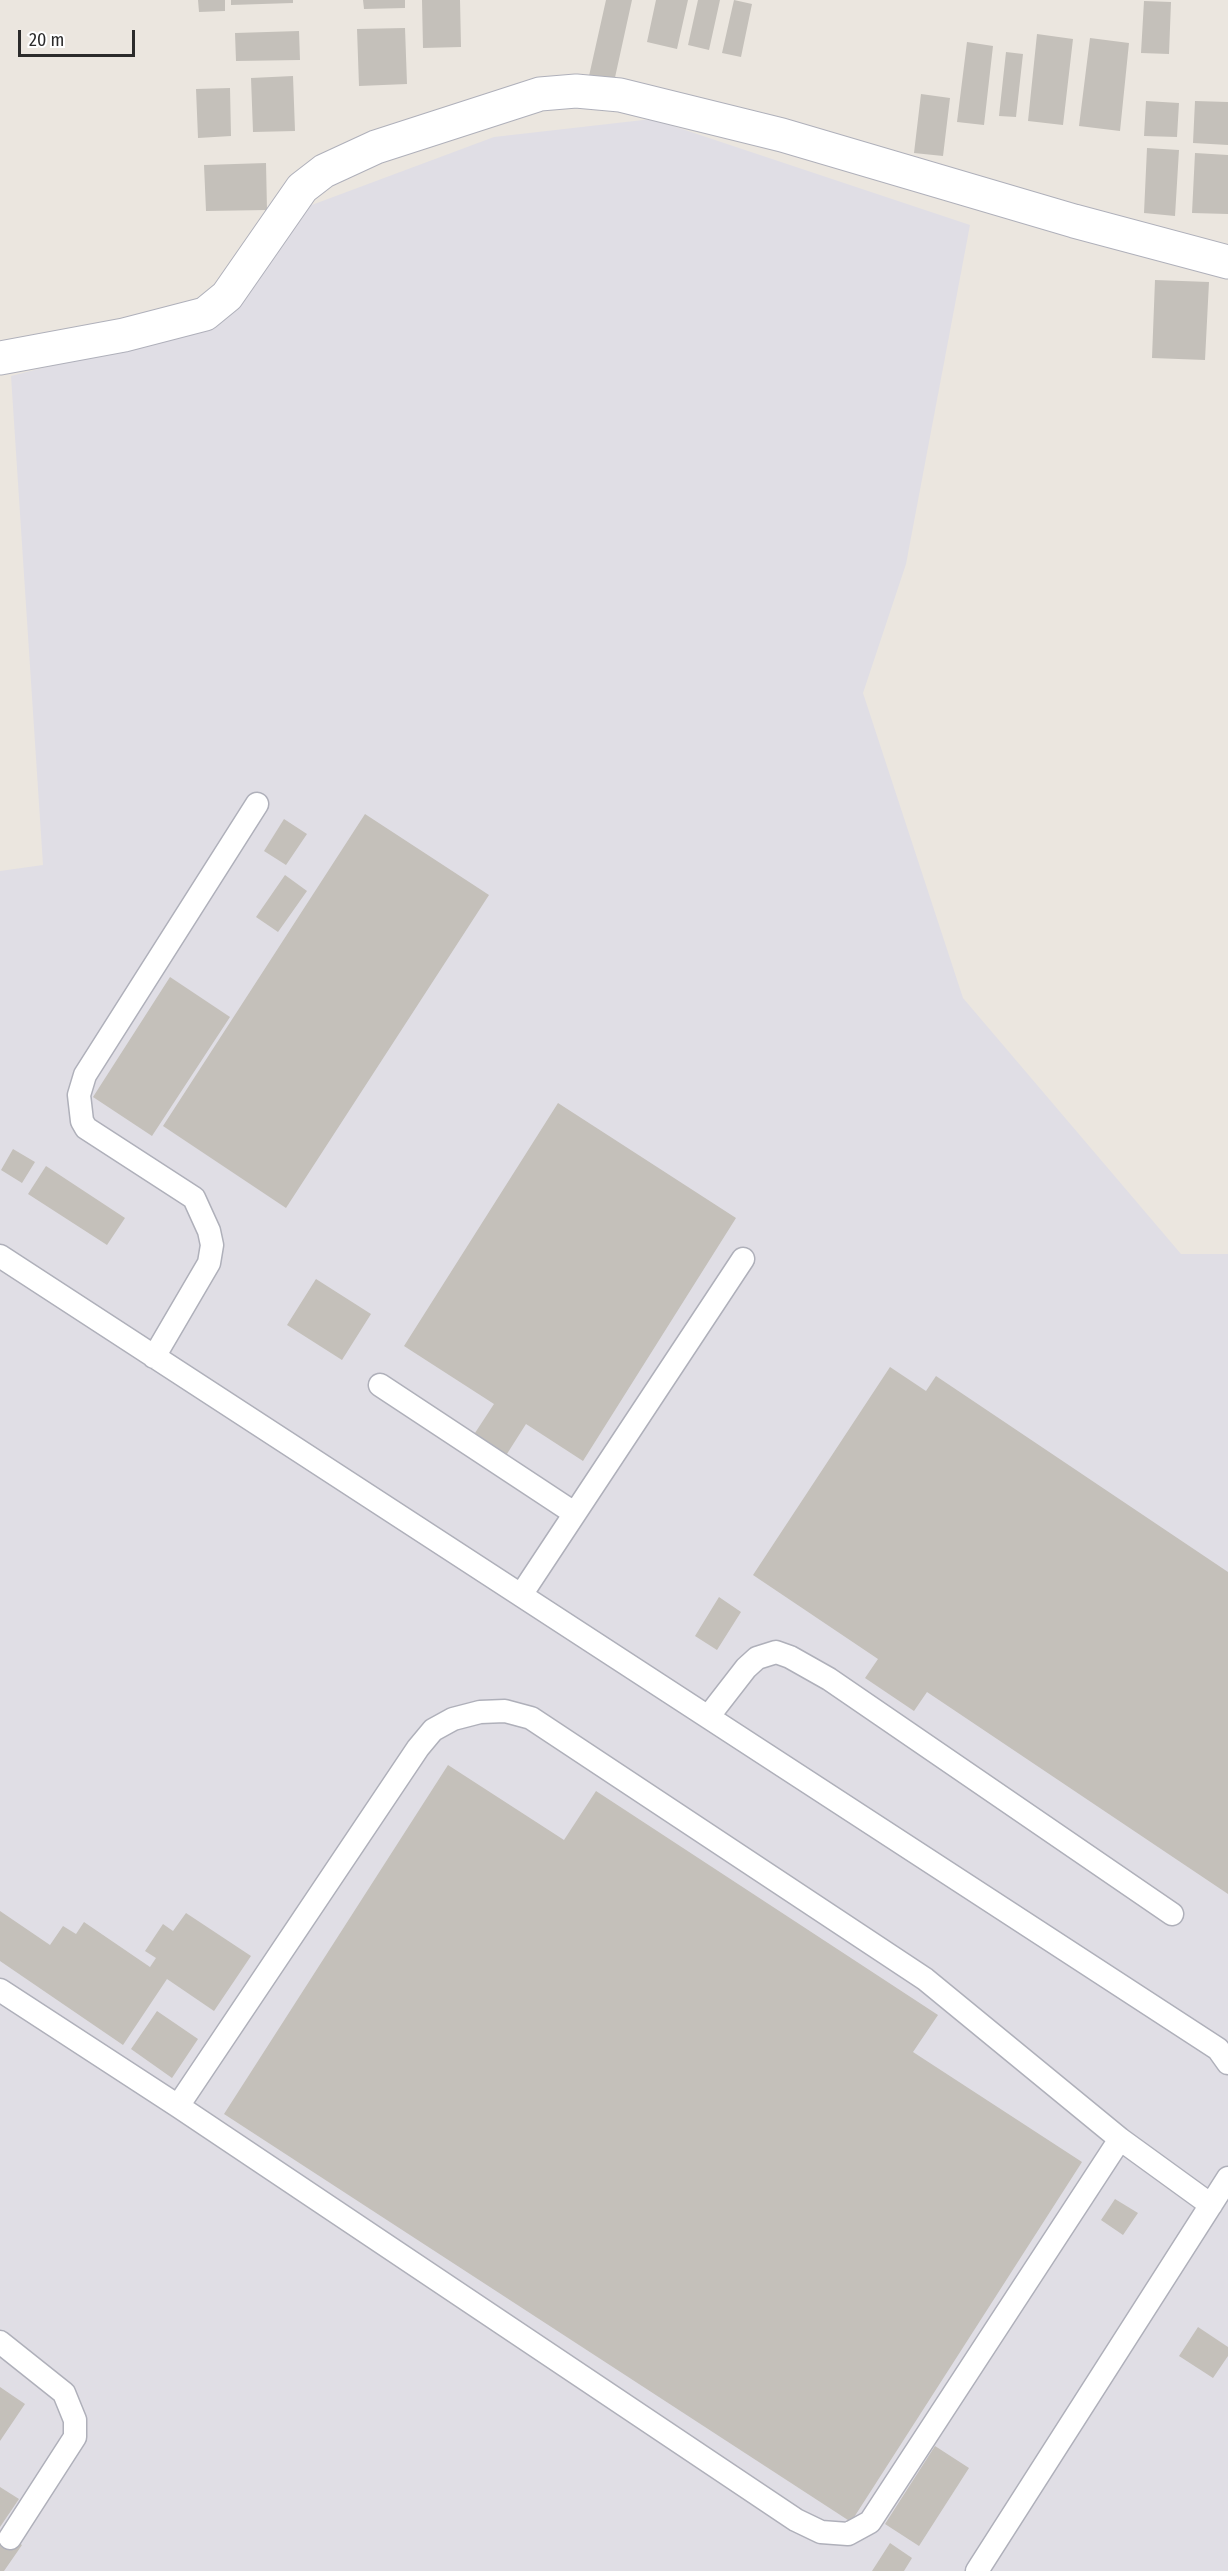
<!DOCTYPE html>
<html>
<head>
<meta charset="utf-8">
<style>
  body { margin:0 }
  #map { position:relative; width:1228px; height:2571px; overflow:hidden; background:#ebe6df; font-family:"Fira Sans Condensed",sans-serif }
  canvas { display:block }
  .scale { position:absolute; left:18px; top:30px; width:117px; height:27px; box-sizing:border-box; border:3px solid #2b2b2b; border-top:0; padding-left:8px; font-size:18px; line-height:21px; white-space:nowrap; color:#2b2b2b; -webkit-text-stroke:4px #fff; paint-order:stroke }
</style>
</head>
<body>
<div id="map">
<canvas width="1228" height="2571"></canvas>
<div class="scale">20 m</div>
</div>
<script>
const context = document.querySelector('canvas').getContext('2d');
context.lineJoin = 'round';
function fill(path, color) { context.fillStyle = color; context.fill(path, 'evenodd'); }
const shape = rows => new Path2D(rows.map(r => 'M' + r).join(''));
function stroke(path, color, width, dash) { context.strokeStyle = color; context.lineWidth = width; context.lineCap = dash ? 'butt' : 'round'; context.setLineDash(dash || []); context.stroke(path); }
fill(shape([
  [652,119,970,225,906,564,863,693,963,998,1181,1254,1228,1254,1228,2571,0,2571,0,871,43,865,11,376,199,328,309,206,494,137]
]), '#e0dee5');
fill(shape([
  [198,0,225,0,225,11,199,12],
  [231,0,293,0,293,3,231,5],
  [363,0,405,0,405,8,364,9],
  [422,0,460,0,461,47,423,48],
  [606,0,632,0,614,82,589,76],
  [656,0,688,0,677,49,647,42],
  [698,0,720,0,709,50,688,45],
  [734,0,752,4,741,57,722,53],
  [1144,1,1171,2,1169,54,1141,53],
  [405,28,407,84,359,86,357,29],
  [299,31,300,60,236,61,235,33],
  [1037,34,1073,39,1063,125,1028,121],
  [1090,38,1129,43,1120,131,1079,126],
  [967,42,993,46,984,125,957,122],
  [1006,52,1023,54,1016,117,999,116],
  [293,76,295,131,253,132,251,78],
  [230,88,231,136,198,138,196,89],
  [921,94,950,98,943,156,914,153],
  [1146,101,1179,103,1177,137,1144,136],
  [1195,101,1228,102,1228,145,1193,143],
  [1147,148,1179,150,1175,216,1144,213],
  [1195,153,1228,155,1228,214,1192,213],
  [266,163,267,210,206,211,204,165],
  [1155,280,1209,282,1205,360,1152,358],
  [365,814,489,895,286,1208,163,1126],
  [284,819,307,834,286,865,264,851],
  [285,875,307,891,278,932,256,917],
  [170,977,230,1017,152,1136,93,1097],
  [558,1103,736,1218,583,1461,526,1424,505,1457,473,1436,494,1404,404,1346],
  [13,1149,35,1162,22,1183,1,1170],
  [46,1166,125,1218,107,1245,28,1194],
  [316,1279,371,1314,342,1360,287,1325],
  [890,1367,926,1391,936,1376,1228,1572,1228,1894,927,1692,914,1711,865,1678,878,1659,753,1575],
  [719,1597,741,1612,717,1650,695,1636],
  [448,1765,564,1840,596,1791,938,2015,913,2052,1082,2162,851,2522,224,2114],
  [0,1911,50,1945,63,1926,76,1934,84,1922,150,1967,156,1958,145,1951,163,1924,173,1931,186,1913,251,1956,214,2011,167,1979,123,2045,0,1961],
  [157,2011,198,2039,172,2078,131,2049],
  [1115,2199,1138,2213,1123,2235,1101,2220],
  [1198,2327,1228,2347,1228,2356,1213,2378,1179,2356],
  [0,2387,25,2404,0,2441],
  [935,2446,969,2468,919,2546,885,2524],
  [0,2487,19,2499,0,2527],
  [0,2531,22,2545,4,2571,0,2571],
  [890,2543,912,2558,904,2571,872,2571]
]), '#c4c0ba');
const service = shape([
  [0,1256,1218,2049,1228,2063],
  [154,1357,209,1263,212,1245,209,1231,194,1198,86,1128,82,1121,79,1095,85,1075,257,804],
  [380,1385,574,1513],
  [521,1595,743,1259],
  [708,1717,746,1668,757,1658,776,1652,790,1657,829,1679,1172,1914],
  [0,1990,178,2106,796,2520,821,2532,848,2534,870,2522,1120,2139],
  [178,2106,418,1748,433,1730,453,1719,480,1712,505,1711,531,1718,925,1979,1120,2139,1211,2205],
  [0,2342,64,2393,75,2420,75,2437,10,2538],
  [977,2571,1228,2178]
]);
const minor = shape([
  [0,358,124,335,205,314,227,296,302,188,324,171,376,147,540,94,576,91,620,95,782,135,1074,221,1228,262]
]);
stroke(service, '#afb0ba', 25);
stroke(minor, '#afb0ba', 35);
stroke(service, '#fff', 22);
stroke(minor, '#fff', 33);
</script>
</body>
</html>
